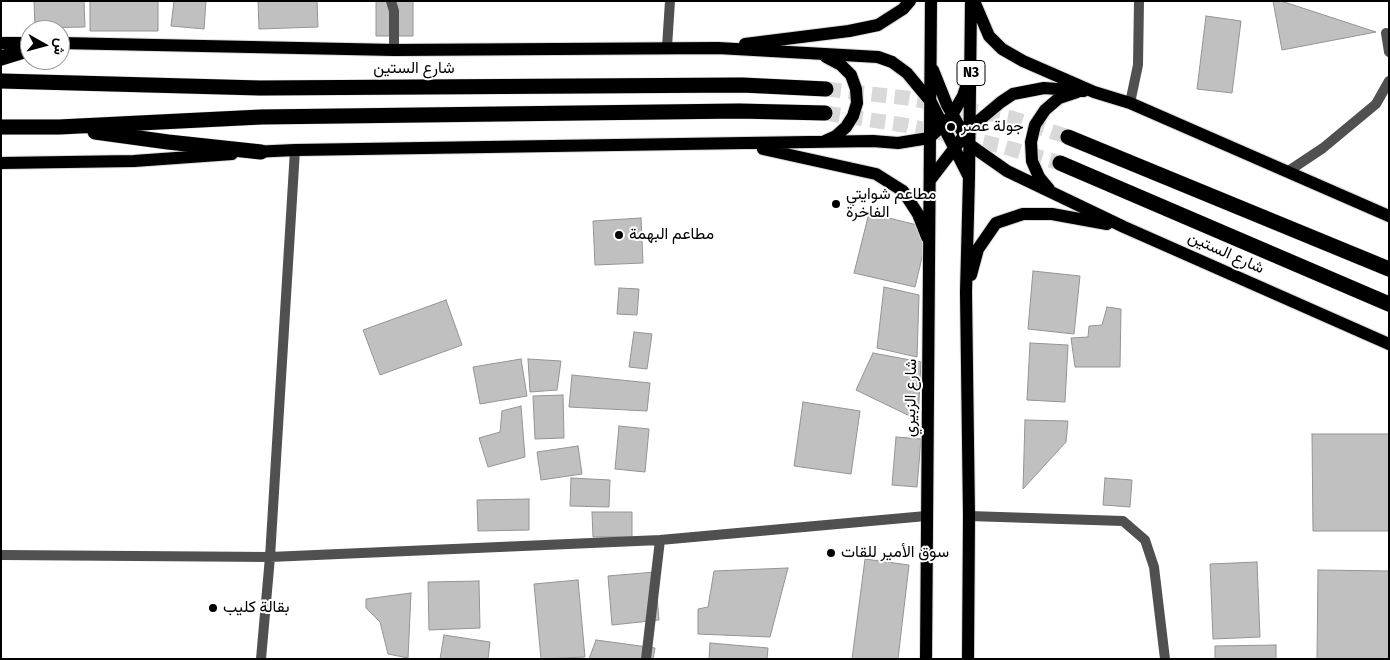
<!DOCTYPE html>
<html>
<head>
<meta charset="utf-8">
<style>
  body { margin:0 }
  #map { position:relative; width:1390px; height:660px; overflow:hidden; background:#fff; font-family:"Fira Sans Condensed",Vazirmatn,sans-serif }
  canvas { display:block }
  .frame { position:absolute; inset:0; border:2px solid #000; pointer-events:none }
  .north { position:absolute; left:20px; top:20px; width:50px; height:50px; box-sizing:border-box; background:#fff; border:1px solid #999; border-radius:50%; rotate:97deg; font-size:14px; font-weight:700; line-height:20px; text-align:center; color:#000 }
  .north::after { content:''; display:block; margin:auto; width:18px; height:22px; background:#000; clip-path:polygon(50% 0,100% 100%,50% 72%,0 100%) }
</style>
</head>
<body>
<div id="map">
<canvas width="1390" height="660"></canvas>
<div class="frame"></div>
<div class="north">ش</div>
</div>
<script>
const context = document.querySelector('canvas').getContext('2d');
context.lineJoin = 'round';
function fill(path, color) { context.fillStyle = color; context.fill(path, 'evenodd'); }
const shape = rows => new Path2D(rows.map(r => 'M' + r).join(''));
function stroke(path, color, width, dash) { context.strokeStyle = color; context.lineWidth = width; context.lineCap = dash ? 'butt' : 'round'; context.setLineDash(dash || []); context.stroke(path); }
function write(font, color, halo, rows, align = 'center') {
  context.font = font + ' "Fira Sans Condensed",Vazirmatn,sans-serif'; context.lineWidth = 4; context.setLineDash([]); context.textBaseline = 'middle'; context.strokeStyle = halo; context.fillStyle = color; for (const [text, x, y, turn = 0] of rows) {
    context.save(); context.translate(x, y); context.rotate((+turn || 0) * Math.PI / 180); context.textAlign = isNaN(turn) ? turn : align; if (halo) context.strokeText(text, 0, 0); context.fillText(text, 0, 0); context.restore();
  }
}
const building = shape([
  [34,1,84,1,85,27,35,28,34,1],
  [90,1,158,1,158,31,90,31,90,1],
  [174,1,206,1,204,29,171,26,174,1],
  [258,1,317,1,318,27,259,29,258,1],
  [376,1,413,1,413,36,376,36,376,1],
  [1273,1,1281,1,1376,32,1282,50,1273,1],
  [1206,16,1241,21,1232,93,1197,89,1206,16],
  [869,213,929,228,915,287,854,273,869,213],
  [641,218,643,263,595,265,593,221,641,218],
  [1033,271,1080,276,1074,334,1028,329,1033,271],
  [884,287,919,295,917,357,877,348,884,287],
  [619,288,639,289,637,315,617,314,619,288],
  [446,300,462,345,380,375,363,330,446,300],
  [1107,307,1121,309,1120,367,1075,367,1071,338,1088,337,1089,326,1102,325,1107,307],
  [634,332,652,334,647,369,629,367,634,332],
  [1030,343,1068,345,1065,402,1027,400,1030,343],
  [873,353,921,362,918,420,856,390,873,353],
  [521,359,527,396,480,404,473,367,521,359],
  [528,359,561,361,557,390,530,392,528,359],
  [572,375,650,383,647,411,569,407,572,375],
  [563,395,564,438,535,439,533,396,563,395],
  [803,402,860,411,851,474,794,466,803,402],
  [521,406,525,457,488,467,479,438,500,432,502,411,521,406],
  [1025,420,1068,421,1066,442,1023,489,1025,420],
  [619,426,649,429,645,472,615,469,619,426],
  [1312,434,1389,434,1389,531,1313,531,1312,434],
  [896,437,921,439,917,487,892,485,896,437],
  [578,446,582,474,541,480,537,452,578,446],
  [571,478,610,480,609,507,570,506,571,478],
  [1105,478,1132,480,1130,507,1103,505,1105,478],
  [529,499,529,530,478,531,477,500,529,499],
  [592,512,632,512,632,537,593,537,592,512],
  [865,559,909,565,898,659,852,659,865,559],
  [1257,562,1260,637,1213,639,1210,564,1257,562],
  [788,568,770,637,698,634,698,609,708,607,714,571,788,568],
  [1318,570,1389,571,1389,659,1317,659,1318,570],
  [655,572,659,620,612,625,608,576,655,572],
  [578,580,585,657,541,659,534,584,578,580],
  [479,581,480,628,429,630,428,582,479,581],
  [411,593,408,658,388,654,380,622,366,608,366,599,411,593],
  [444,635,490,642,488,659,440,659,444,635],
  [596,640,655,648,653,659,589,659,596,640],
  [710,643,768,648,767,659,709,659,710,643],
  [1276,645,1276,659,1215,659,1215,646,1276,645]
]);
fill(building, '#c0c0c0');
stroke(building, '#949494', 1);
stroke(shape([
  [826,89,907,98,1012,118,1068,137],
  [825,113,904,125,1001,146,1060,163]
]), '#d9d9d9', 15, [15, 8]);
const primary = shape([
  [974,1,989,36,1002,49,1023,61,1094,92,1130,103,1389,216],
  [1,43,30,43],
  [60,43,394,50,718,48,878,57,892,62,907,73,931,102,969,177],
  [745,44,849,31,878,25,903,9,910,1],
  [933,70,947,105,970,145,1007,171,1124,227,1389,344],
  [825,141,836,136,846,127,853,116,857,103,856,89,851,75,841,65,826,57],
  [763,149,876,174,903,191,918,214,927,237],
  [252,152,295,150,873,141,898,143,929,138,943,125,952,115,963,96,971,72],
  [1,163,134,161,232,154],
  [930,180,970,128,1001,102,1013,94,1044,88,1084,91],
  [1049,189,1039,177,1032,161,1031,142,1035,125,1045,110,1059,98,1077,92],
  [971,275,978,249,996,223,1023,214,1052,214,1107,224],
  [926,659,931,1],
  [968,659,969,516,966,292,969,177,971,1]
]);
const highway = shape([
  [1,58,30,49],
  [1,81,260,88,742,85,826,89],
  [1,127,59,127,261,117,739,111,825,113],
  [95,132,168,142,261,152],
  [1068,137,1389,269],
  [1060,163,1389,304]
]);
stroke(primary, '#dbdbdb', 14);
stroke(highway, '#dbdbdb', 16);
stroke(shape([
  [1386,33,1389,52],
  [1287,172,1323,148,1376,104,1389,81]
]), '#505050', 10);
stroke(shape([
  [391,1,394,11,394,50],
  [667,47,670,1],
  [1130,103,1138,65,1139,1],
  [969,516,1123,521,1145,540,1154,567,1165,659],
  [1,555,270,557,660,540,926,516],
  [261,659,270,557,295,150],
  [646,659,660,540]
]), '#505050', 10);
stroke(primary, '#000', 12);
stroke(highway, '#000', 15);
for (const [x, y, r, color] of [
  [951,127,5,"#000"],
  [836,204,5,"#000"],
  [619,235,5,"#000"],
  [831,553,5,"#000"],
  [213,608,5,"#000"]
]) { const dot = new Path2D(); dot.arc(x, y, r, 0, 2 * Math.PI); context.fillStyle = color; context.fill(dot); stroke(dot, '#fff', 2); }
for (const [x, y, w] of [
  [971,73,28]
]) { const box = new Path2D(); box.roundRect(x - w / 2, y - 12.5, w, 25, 4); context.fillStyle = '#fff'; context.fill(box); stroke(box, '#000', 1); }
write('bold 15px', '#000', null, [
  ["N3",971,73]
]);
write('16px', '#000', '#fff', [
  ["شارع الستين",414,69],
  ["شارع الستين",1226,253,24],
  ["شارع الزبيري",911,398,-89]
]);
write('16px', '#000', '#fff', [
  ["جولة عصر",961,127],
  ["مطاعم شوايتي",846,195],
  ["الفاخرة",846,213],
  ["مطاعم البهمة",629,235],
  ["سوق الأمير للقات",841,553],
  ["بقالة كليب",223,608]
], 'left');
</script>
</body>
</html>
